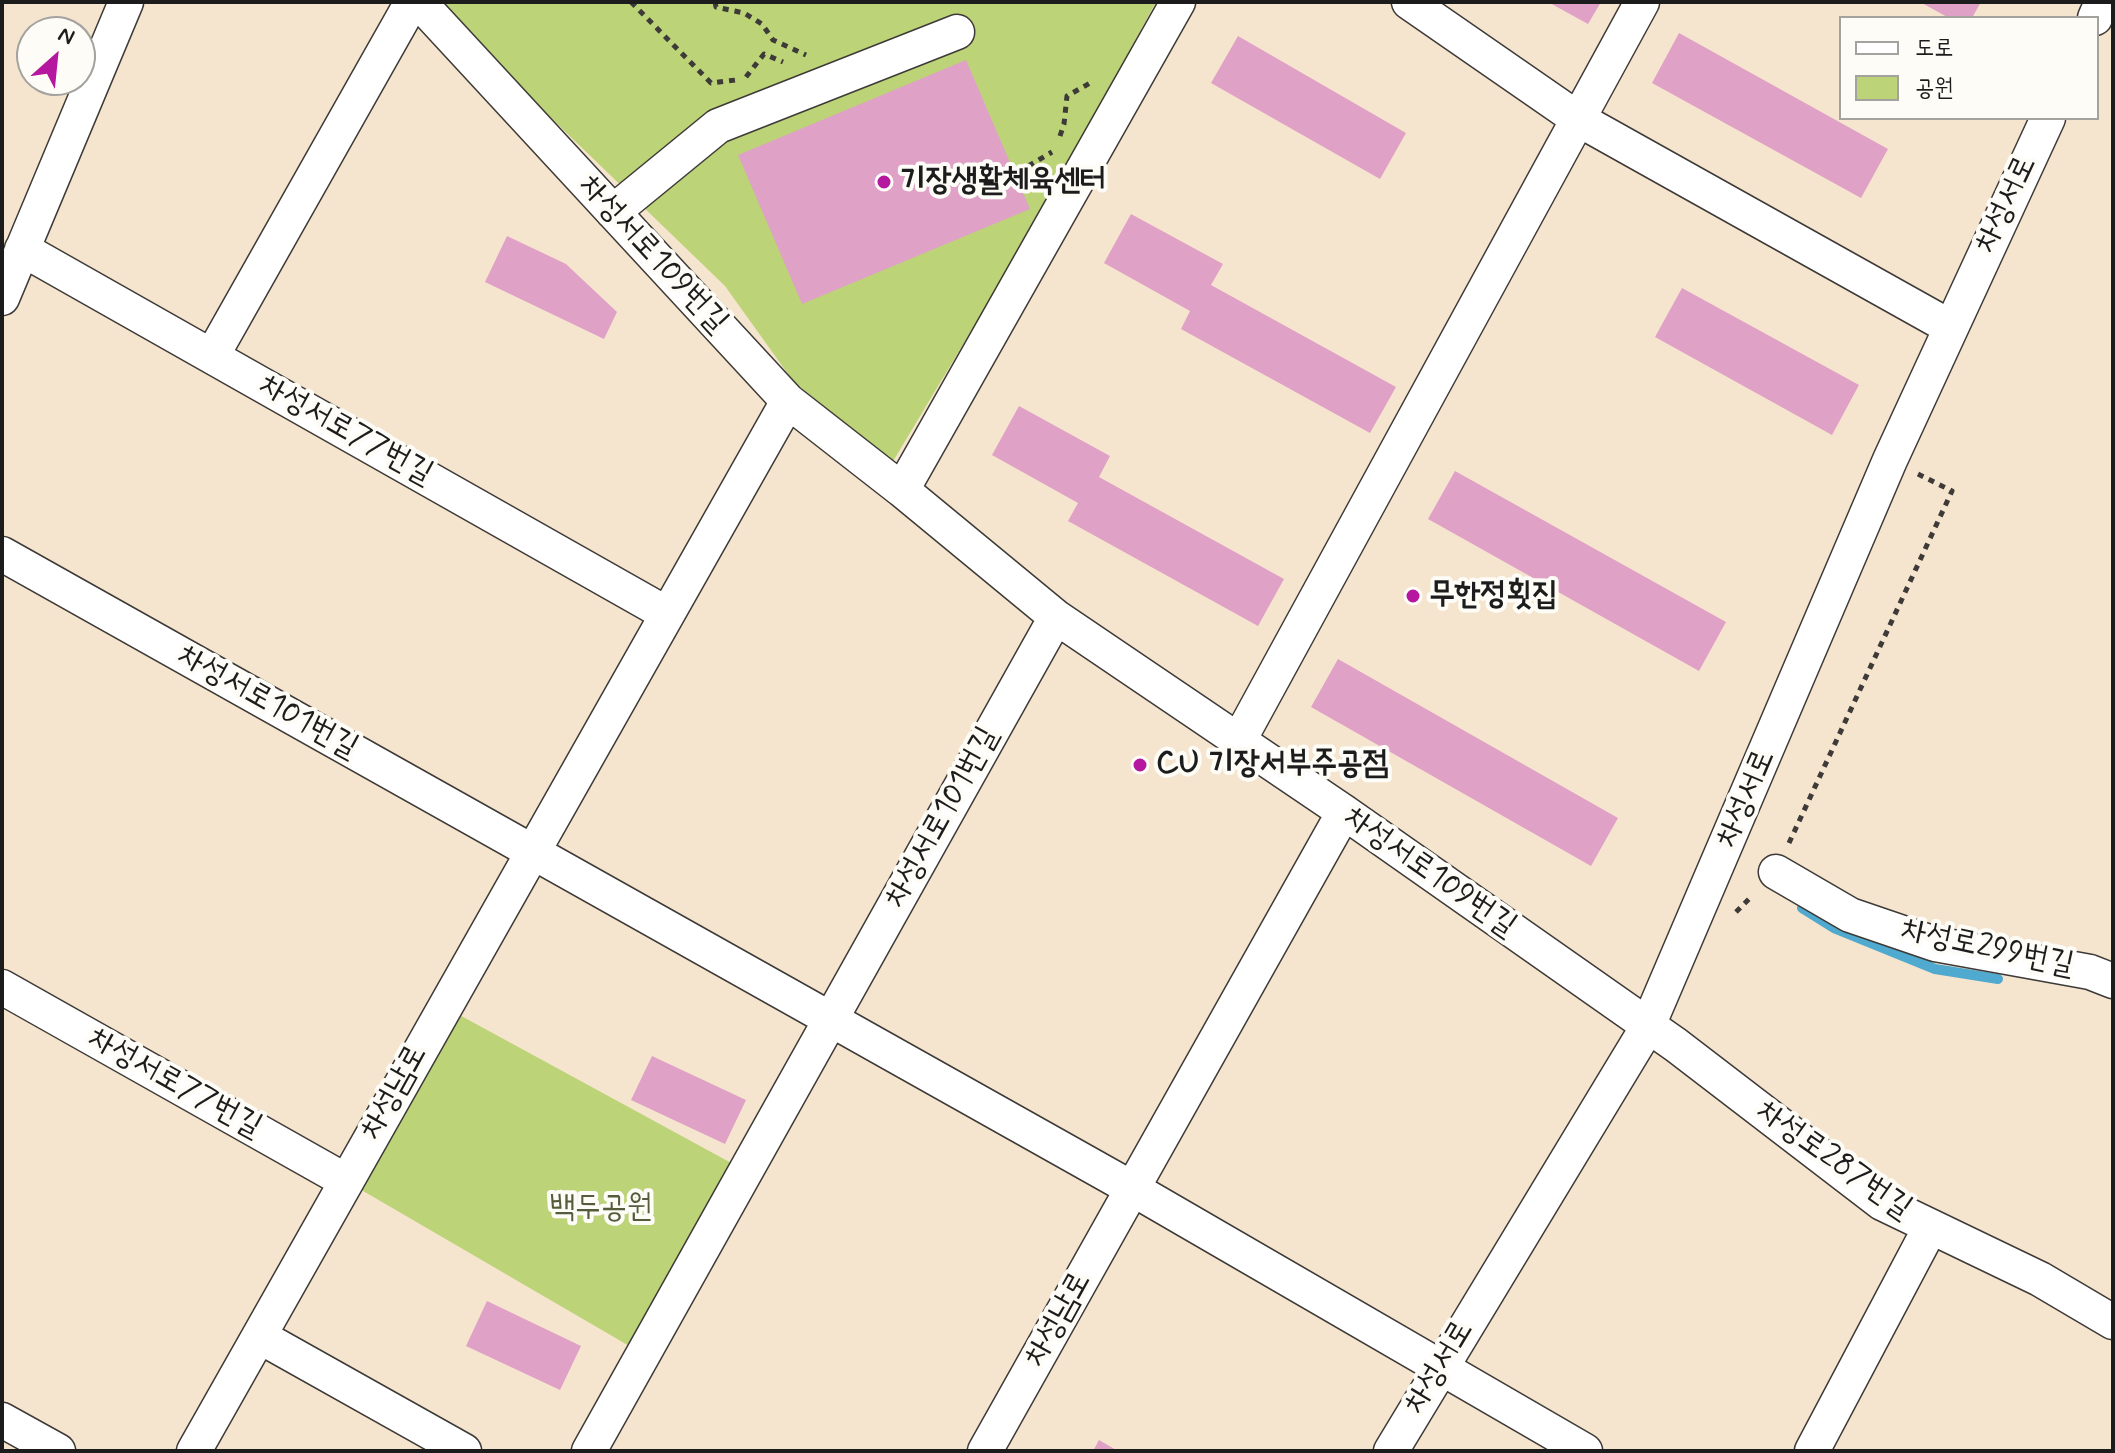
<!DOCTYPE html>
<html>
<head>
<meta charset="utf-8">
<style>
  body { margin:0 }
  #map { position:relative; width:2115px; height:1453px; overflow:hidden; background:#f6e5ce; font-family:Mynerve,"Poor Story",sans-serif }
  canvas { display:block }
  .frame { position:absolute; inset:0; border:4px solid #1c1c1c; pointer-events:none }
  .legend { position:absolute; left:1839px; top:16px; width:260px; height:104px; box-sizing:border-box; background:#fdfcf7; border:2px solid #a3a29f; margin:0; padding:10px 14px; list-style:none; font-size:24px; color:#1c1c1c }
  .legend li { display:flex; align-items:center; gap:16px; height:40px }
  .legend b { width:40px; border:2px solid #a3a29f }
  .north { position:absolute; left:16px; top:16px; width:80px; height:80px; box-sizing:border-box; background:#fdfcf7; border:2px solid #a3a29f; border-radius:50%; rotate:27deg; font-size:22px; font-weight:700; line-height:32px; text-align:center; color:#1c1c1c }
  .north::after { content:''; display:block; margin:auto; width:28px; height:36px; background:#b5179e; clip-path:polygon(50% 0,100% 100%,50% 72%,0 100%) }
</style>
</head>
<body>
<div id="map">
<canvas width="2115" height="1453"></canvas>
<div class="frame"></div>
<ul class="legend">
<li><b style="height:10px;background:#fff"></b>도로</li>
<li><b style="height:22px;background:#bcd378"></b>공원</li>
</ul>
<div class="north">N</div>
</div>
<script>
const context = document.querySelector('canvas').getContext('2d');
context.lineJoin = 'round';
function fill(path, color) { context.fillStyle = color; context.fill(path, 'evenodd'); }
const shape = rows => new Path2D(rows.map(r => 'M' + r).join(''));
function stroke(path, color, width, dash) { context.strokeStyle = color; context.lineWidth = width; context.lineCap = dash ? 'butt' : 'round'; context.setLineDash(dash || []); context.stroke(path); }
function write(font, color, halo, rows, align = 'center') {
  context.font = font + ' Mynerve,"Poor Story",sans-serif'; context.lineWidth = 8; context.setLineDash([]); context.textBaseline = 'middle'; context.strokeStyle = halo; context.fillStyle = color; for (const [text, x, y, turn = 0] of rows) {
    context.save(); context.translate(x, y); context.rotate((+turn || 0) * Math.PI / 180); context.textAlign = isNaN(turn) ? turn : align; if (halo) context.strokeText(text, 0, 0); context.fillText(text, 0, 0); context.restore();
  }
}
fill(shape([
  [431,2,1156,2,1040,216,892,463,793,381,725,286],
  [443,1006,746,1171,643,1354,346,1181]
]), '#bcd378');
stroke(shape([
  [1802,908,1834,928,1935,969,1998,979]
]), '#50a9ce', 10);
fill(shape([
  [1548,2,1601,2,1588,24],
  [1920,2,1981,2,1972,18,1949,18],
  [1679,33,1888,149,1861,198,1652,83],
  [1238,36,1406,133,1380,179,1211,83],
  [966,60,1030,209,802,304,738,155],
  [1131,214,1223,264,1211,285,1396,387,1370,433,1181,329,1190,311,1104,263],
  [507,236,566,264,617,312,604,339,485,282],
  [1682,288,1859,385,1832,435,1655,337],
  [1019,406,1110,456,1099,477,1284,579,1258,626,1068,521,1078,503,992,455],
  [1455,471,1726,622,1699,671,1428,519],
  [1338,659,1618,818,1591,866,1311,707],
  [652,1056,746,1100,725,1144,631,1100],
  [487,1301,581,1346,560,1390,466,1346],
  [1099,1440,1118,1451,1093,1451]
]), '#e0a1c6');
const minor = shape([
  [419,2,788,401,902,490,1056,617,1344,812,1676,1045,1882,1203,2040,1279,2113,1322],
  [1409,2,1578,119,1950,327],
  [2095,18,2102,2],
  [613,212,718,126,957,32],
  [22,249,667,614],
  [2,298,126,2],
  [212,356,412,2],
  [902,490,1178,2],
  [2,554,1133,1189,1585,1451],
  [1238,742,1642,2],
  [1776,872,1850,915,1935,944,2090,972,2113,981],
  [2,987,346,1181],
  [259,1336,464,1451],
  [2,1420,58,1451],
  [194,1451,788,401],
  [589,1451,1056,617],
  [985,1451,1344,812],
  [1391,1451,1647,1028,1890,460,2048,118],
  [1812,1451,1930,1228]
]);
stroke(minor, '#3d3a37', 37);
stroke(shape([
  [631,2,711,83,736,80],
  [715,2,716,7,744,13,762,24,773,40,806,55],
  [746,77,764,54,783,62],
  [1060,136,1064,124,1067,96,1092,82],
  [1018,172,1052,152],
  [1789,843,1952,491,1918,474],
  [1736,912,1752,896]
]), '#3d3a37', 5, [6, 6]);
stroke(minor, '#fff', 34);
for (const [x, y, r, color] of [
  [884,182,8,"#b5179e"],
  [1413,596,8,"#b5179e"],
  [1140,765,8,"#b5179e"]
]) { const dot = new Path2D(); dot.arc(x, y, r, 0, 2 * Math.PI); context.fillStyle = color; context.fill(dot); stroke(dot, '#fdfcf7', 3); }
write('bold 32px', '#1c1c1c', '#fdfcf7', [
  ["기장생활체육센터",900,182],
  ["무한정횟집",1429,596],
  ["CU 기장서부주공점",1156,765]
], 'left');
write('32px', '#1c1c1c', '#fdfcf7', [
  ["차성서로",2007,205,-65],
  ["차성서로109번길",652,255,47],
  ["차성서로77번길",345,431,29],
  ["차성서로101번길",267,703,29],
  ["차성서로",1747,799,-67],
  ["차성서로101번길",943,818,-61],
  ["차성서로109번길",1429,873,35],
  ["차성로299번길",1987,949,12],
  ["차성서로77번길",174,1084,29],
  ["차성남로",395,1093,-61],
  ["차성로287번길",1833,1161,35],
  ["차성남로",1059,1320,-61],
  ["차성서로",1440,1368,-59]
]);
write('32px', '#545c3c', '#fdfcf7', [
  ["백두공원",601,1209]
]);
</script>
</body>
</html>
